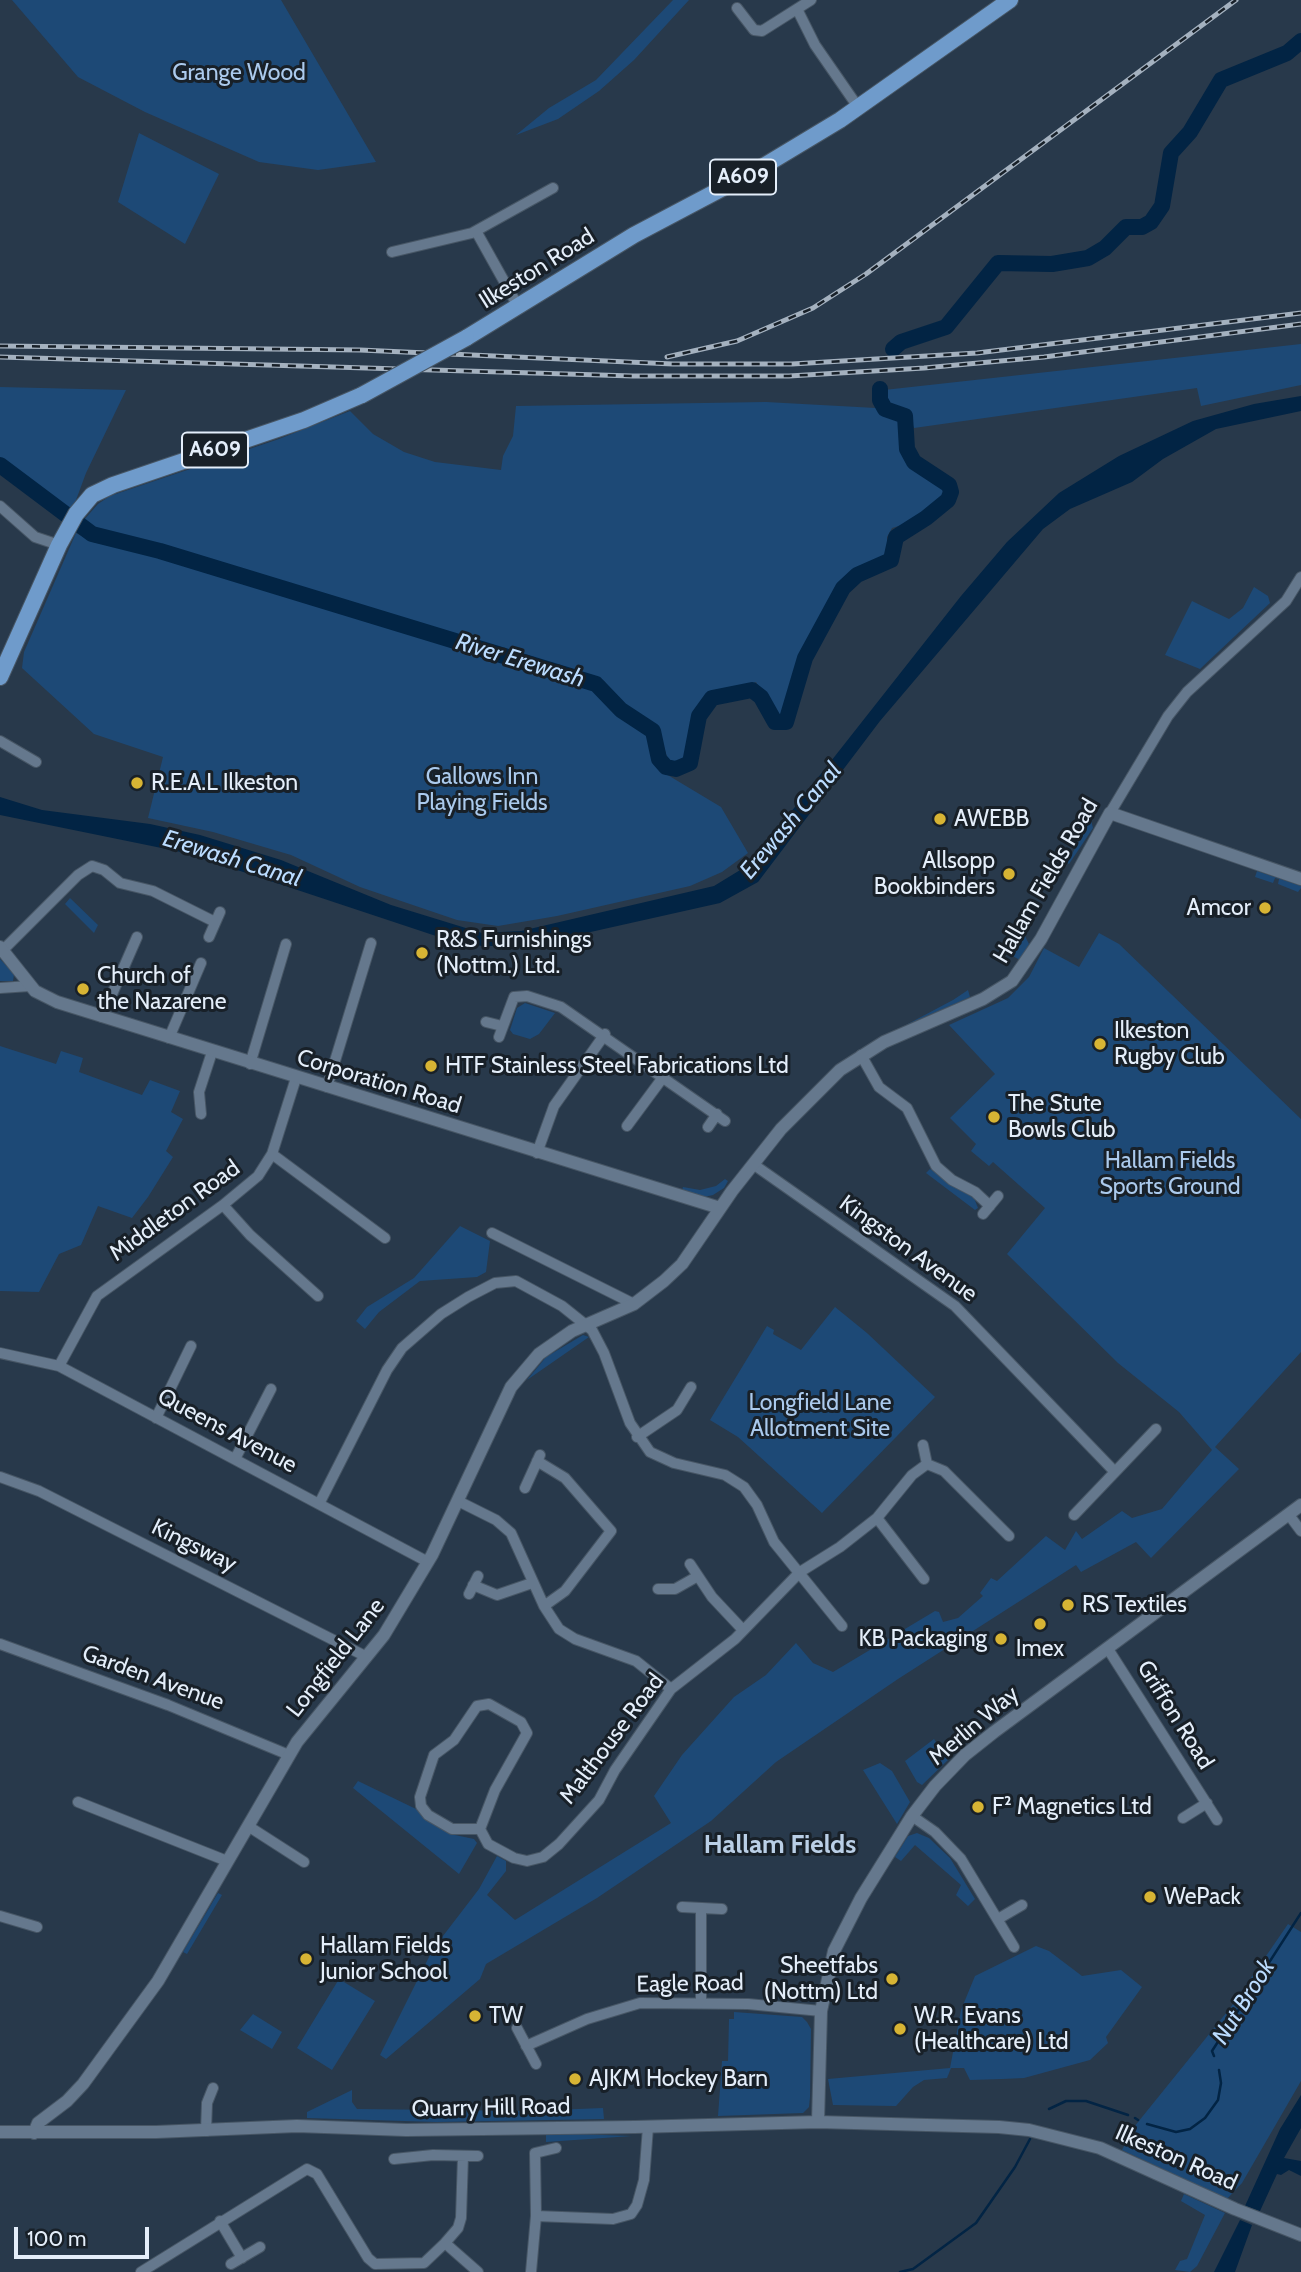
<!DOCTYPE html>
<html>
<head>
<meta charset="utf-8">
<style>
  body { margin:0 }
  #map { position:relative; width:1301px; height:2272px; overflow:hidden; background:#28394b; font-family:Cabin,sans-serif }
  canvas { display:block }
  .scale { position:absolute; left:14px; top:2227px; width:135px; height:32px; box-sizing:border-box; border:4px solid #e4eefa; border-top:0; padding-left:9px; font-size:21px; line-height:24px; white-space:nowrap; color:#e4eefa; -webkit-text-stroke:5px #182028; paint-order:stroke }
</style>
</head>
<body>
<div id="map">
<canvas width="1301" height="2272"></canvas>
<div class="scale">100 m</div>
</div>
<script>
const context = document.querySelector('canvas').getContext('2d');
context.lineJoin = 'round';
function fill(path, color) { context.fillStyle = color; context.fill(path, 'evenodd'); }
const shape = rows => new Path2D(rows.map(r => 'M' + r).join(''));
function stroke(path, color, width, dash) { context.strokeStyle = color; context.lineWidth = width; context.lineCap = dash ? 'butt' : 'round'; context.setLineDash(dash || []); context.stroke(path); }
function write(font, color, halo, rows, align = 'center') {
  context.font = font + ' Cabin,sans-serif'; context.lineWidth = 6; context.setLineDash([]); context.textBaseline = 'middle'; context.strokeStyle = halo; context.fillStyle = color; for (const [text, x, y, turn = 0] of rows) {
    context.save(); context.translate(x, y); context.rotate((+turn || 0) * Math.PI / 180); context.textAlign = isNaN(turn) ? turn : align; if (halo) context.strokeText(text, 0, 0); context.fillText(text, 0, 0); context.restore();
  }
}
fill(shape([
  [12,0,281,0,376,162,318,170,259,162,145,112,78,77],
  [673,0,689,0,634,60,599,91,558,119,516,135,549,108,596,80],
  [139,133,219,174,185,244,118,202],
  [1301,344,1301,385,1201,406,1197,388,914,428,907,412,884,401,884,390],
  [0,387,126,390,86,473,72,511,0,459],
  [766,402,876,408,882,414,903,419,905,424,903,456,944,484,947,493,945,499,915,521,892,528,887,537,888,556,855,571,836,589,803,655,782,718,775,717,756,682,734,691,707,695,694,718,692,748,683,765,668,760,658,728,626,709,604,681,447,631,102,531,83,521,98,504,110,496,279,439,350,411,373,434,404,452,435,462,501,470,503,456,513,436,516,406],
  [76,533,93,542,155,556,598,689,625,717,651,735,656,763,661,771,721,807,748,853,722,872,690,886,557,916,498,926,457,920,404,902,360,887,291,855,213,832,148,818,163,757,94,734,22,668,24,652],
  [1254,587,1268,596,1270,603,1200,669,1165,655,1192,601,1229,619,1243,608],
  [1091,820,1093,828,1069,864,1067,863],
  [1257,871,1301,886,1301,888,1298,892,1278,884,1279,879,1275,878,1273,883,1255,877],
  [70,898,98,925,94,933,65,904],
  [1023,932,1029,944,1020,960,1007,953],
  [1099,933,1119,944,1301,1119,1301,1352,1215,1447,1239,1469,1151,1558,1136,1542,1081,1572,1076,1565,898,1679,776,1762,711,1821,597,1898,486,1964,480,1979,386,2059,380,2055,433,1949,479,1889,497,1856,506,1861,506,1871,487,1895,515,1920,671,1823,654,1796,682,1755,734,1697,766,1675,796,1643,813,1663,833,1672,935,1611,939,1612,943,1622,958,1618,983,1596,980,1593,991,1578,997,1581,1046,1536,1065,1550,1076,1531,1082,1539,1122,1511,1132,1518,1162,1509,1212,1450,1179,1412,1118,1363,1007,1254,1045,1208,993,1162,989,1166,971,1151,976,1144,950,1118,995,1074,949,1025,1008,998,1029,977,1044,948,1079,967],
  [0,959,14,974,13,981,0,981],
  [968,990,970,997,904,1026,953,1000],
  [525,1003,555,1013,539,1034,530,1039,513,1034,510,1030,517,1008],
  [0,1046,56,1064,61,1051,83,1058,79,1072,142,1095,150,1080,180,1091,171,1112,183,1119,166,1151,173,1157,148,1197,132,1218,98,1206,81,1245,59,1254,39,1292,0,1291],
  [930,1169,974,1198,978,1208,975,1210,926,1173],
  [725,1179,728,1181,724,1188,713,1195,704,1197,682,1190,683,1187,700,1190,716,1186],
  [460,1226,490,1241,486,1272,477,1277,420,1281,379,1312,365,1329,356,1321,367,1307,414,1278],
  [835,1307,867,1333,935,1397,822,1513,738,1437,710,1420,767,1326,774,1330,773,1334,801,1350],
  [583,1335,589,1337,527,1380,546,1357],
  [934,1739,948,1760,922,1785,917,1782,905,1761],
  [880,1763,892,1771,910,1802,897,1824,863,1770],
  [358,1781,416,1809,450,1834,474,1839,477,1843,459,1874,353,1788],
  [917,1833,929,1838,950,1858,975,1899,968,1906,956,1895,961,1885,915,1845,901,1861,895,1857,908,1836],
  [218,1893,222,1895,187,1954,183,1952],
  [1288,1924,1301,1932,1301,2081,1242,2183,1227,2199,1122,2150,1134,2127,1231,2007],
  [1036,1946,1049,1951,1082,1976,1121,1970,1142,1987,1106,2037,1108,2043,1090,2060,1024,2078,1002,2079,970,2080,964,2068,951,2068,947,2078,924,2080,913,2087,896,2106,833,2105,828,2079,950,2068,961,2010,975,1976],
  [339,1979,375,2001,332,2070,297,2048],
  [734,2012,802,2017,807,2022,811,2029,810,2097,809,2107,803,2113,718,2116,722,2061,728,2061,729,2019,734,2019],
  [253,2014,282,2032,272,2049,240,2030],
  [352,2090,352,2102,357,2109,527,2111,603,2108,604,2119,436,2122,307,2118,307,2112],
  [546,2133,632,2136,546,2142],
  [1184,2194,1225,2213,1197,2266,1190,2272,1175,2270,1180,2261,1187,2259,1205,2215,1181,2201]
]), '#1d4976');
fill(shape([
  [1301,396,1301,411,1216,429,1163,459,1132,482,1070,509,1043,529,880,721,758,882,720,903,528,946,482,946,439,937,186,853,0,815,0,797,42,810,150,824,200,835,281,860,391,905,482,933,521,931,714,886,750,864,961,596,1007,542,1059,493,1119,456,1193,421,1254,404],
  [1301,2095,1301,2128,1284,2158,1301,2161,1301,2176,1289,2170,1281,2175,1277,2174,1260,2211,1245,2206,1280,2129],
  [1240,2220,1252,2225,1235,2272,1214,2272]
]), '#022444');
stroke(shape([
  [1214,2056,1212,2051,1301,1913],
  [1049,2109,1066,2101,1086,2101,1128,2115],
  [1135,2118,1138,2120],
  [1147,2124,1176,2132,1190,2129,1205,2118,1218,2100,1221,2083,1219,2070],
  [900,2272,913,2269,976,2223,1015,2167,1030,2139]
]), '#022444', 2.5);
stroke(shape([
  [893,349,901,342,946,327,998,263,1052,264,1088,258,1105,248,1126,227,1142,227,1151,222,1162,206,1171,153,1190,132,1221,80,1287,53,1301,41],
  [0,465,92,534,160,551,596,684,621,710,653,731,659,759,666,767,676,769,690,763,699,716,712,698,752,690,761,697,775,722,786,722,805,658,843,588,857,575,891,560,896,537,926,518,948,500,951,492,949,485,914,462,907,449,905,416,885,409,880,400,880,389]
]), '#022444', 16);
const minor = shape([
  [737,8,754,30,762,31,811,0],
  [797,9,815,45,858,107],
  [476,231,519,308],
  [392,252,472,233,553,188],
  [0,506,35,537,59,545],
  [0,741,36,762],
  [1110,813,1168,716,1187,692,1286,601,1301,577],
  [209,937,220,912],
  [3,950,78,875,92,866,104,870,120,883,153,891,215,922],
  [0,988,30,986],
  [102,1017,137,937],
  [486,1022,502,1026],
  [499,1037,514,997,527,996,561,1007,725,1121],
  [169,1038,201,963],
  [861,1055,879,1087,907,1108,936,1166,952,1180,975,1192,990,1206],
  [250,1064,286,944],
  [327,1087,371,943],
  [201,1114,199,1092,212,1052],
  [627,1126,664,1076],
  [708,1127,717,1114],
  [537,1153,554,1106,605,1034],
  [272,1154,385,1238],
  [753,1164,955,1306,1115,1472],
  [223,1205,250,1235,318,1296],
  [983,1214,998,1196],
  [492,1233,634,1304],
  [0,1353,59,1366,428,1562],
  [59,1366,97,1296,223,1205,258,1176,272,1154,296,1078],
  [156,1418,191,1346],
  [637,1437,677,1410,691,1387],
  [923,1445,927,1464,944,1471,1009,1536],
  [235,1459,271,1389],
  [537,1461,565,1478,611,1531,565,1591,544,1606],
  [0,1477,39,1491,367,1657],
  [525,1488,540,1455],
  [458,1501,496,1520,511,1533,544,1606,559,1629,575,1639,636,1661,671,1689],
  [319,1504,387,1370,402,1348,441,1314,468,1297,495,1283,516,1281,562,1306,592,1330,604,1353,630,1423,650,1452,674,1463,725,1475,744,1487,757,1505,774,1542,842,1626],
  [1074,1515,1156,1429],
  [1289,1515,1301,1531],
  [877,1518,924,1579],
  [690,1564,712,1597,743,1630],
  [473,1585,497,1595,532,1583],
  [658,1589,675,1589,698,1576],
  [469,1594,478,1576],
  [0,1644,168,1705,289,1755],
  [1108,1649,1217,1820],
  [78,1802,227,1861],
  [912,1816,935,1832,961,1859,1014,1947],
  [1183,1818,1207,1803],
  [248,1826,304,1862],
  [480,1829,495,1790,527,1733,521,1722,489,1704,477,1706,454,1740,434,1755,420,1797,421,1806,428,1815,452,1829,480,1829,488,1844,514,1858,527,1861,543,1857,559,1844,599,1800,615,1770,671,1689,735,1639,800,1572,840,1547,877,1518,912,1475,927,1464],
  [682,1907,722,1909],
  [701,1908,701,2003],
  [0,1916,37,1927],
  [998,1919,1022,1905],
  [517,2028,536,2064],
  [526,2046,587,2019,640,2003,748,2004,821,2011],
  [206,2131,207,2103,213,2088],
  [394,2159,433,2155,478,2156],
  [536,2216,535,2153,556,2148],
  [220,2221,242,2258],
  [445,2243,458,2228,461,2218,463,2156],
  [231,2264,260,2247],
  [141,2272,307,2169,317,2174,368,2258,375,2264,424,2263,445,2243,478,2272],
  [531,2272,536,2216,613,2219,631,2214,637,2205,644,2180,648,2127]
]);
const tertiary = shape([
  [0,947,35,991,57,1002,720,1208],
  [818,2122,821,2011,834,1951,861,1898,912,1816,935,1786,965,1755,994,1732,1301,1505],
  [0,2132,156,2132,297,2126,406,2130,635,2127,818,2122,999,2127,1029,2130,1100,2148,1235,2209,1301,2235],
  [34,2133,38,2123,67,2101,83,2084,158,1981,297,1742,384,1635,432,1555,511,1387,539,1354,572,1331,634,1304,664,1281,682,1264,732,1191,781,1129,840,1070,884,1042,983,999,1012,981,1041,939,1110,813,1301,879]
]);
const primary = shape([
  [466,338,634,235,757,170,840,120,1010,0],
  [0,677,59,545,76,514,92,495,113,485,304,420,362,395]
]);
stroke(minor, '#475665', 12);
stroke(tertiary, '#475665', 14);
stroke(primary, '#475665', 18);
stroke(minor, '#65788d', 10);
stroke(tertiary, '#65788d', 12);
stroke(primary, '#6f9bcb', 16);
const rail = shape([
  [0,346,360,350,673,364,792,364,977,353,1301,313],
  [0,357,633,376,789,376,924,368,1044,357,1301,324],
  [667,357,737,341,813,308,866,274,1236,0]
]);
stroke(rail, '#a4b1bf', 5);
stroke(rail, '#182028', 2.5, [8]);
const primaryBridge = shape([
  [362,395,466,338]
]);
stroke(primaryBridge, '#475665', 18, []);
stroke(primaryBridge, '#6f9bcb', 16);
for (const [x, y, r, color] of [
  [137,783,7,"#d7b434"],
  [940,819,7,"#d7b434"],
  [1009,874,7,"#d7b434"],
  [1265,908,7,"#d7b434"],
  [422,953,7,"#d7b434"],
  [83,989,7,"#d7b434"],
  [1100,1044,7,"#d7b434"],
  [431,1066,7,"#d7b434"],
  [994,1117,7,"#d7b434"],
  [1068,1605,7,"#d7b434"],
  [1040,1624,7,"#d7b434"],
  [1001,1639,7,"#d7b434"],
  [978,1807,7,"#d7b434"],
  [1150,1897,7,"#d7b434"],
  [306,1959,7,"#d7b434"],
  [892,1979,7,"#d7b434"],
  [475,2016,7,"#d7b434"],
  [900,2029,7,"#d7b434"],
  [575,2079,7,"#d7b434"]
]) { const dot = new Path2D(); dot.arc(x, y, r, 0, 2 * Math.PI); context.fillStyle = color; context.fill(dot); stroke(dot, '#182028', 2.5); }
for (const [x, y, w] of [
  [743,177,66],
  [215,450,66]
]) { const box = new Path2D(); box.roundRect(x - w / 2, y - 17.5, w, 35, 5); context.fillStyle = '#182028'; context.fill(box); stroke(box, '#e4eefa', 2); }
write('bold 21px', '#e4eefa', null, [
  ["A609",743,177],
  ["A609",215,450]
]);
write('23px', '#abcaed', '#182028', [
  ["Grange Wood",239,73],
  ["Gallows Inn",482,777],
  ["Playing Fields",482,803],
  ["Hallam Fields",1170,1161],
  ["Sports Ground",1170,1187],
  ["Longfield Lane",820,1403],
  ["Allotment Site",820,1429]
]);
write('23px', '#e4eefa', '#182028', [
  ["Ilkeston Road",537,269,-32],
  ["Hallam Fields Road",1046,881,-60],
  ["Corporation Road",379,1082,17],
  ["Middleton Road",175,1211,-36],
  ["Kingston Avenue",908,1249,36],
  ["Queens Avenue",227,1431,28],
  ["Kingsway",194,1546,26],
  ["Longfield Lane",336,1658,-52],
  ["Garden Avenue",153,1678,20],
  ["Griffon Road",1175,1715,58],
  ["Merlin Way",974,1726,-40],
  ["Malthouse Road",612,1739,-53],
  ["Eagle Road",690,1984,-1],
  ["Quarry Hill Road",491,2108,-1],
  ["Ilkeston Road",1176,2158,24]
]);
write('23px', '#e4eefa', '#182028', [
  ["R.E.A.L Ilkeston",151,783],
  ["AWEBB",954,819],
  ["Allsopp",995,861,"right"],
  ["Bookbinders",995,887,"right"],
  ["Amcor",1251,908,"right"],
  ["R&S Furnishings",436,940],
  ["(Nottm.) Ltd.",436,966],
  ["Church of",97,976],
  ["the Nazarene",97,1002],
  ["Ilkeston",1114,1031],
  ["Rugby Club",1114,1057],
  ["HTF Stainless Steel Fabrications Ltd",445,1066],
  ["The Stute",1008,1104],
  ["Bowls Club",1008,1130],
  ["RS Textiles",1082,1605],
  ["KB Packaging",987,1639,"right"],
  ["Imex",1040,1649,"center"],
  ["F² Magnetics Ltd",992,1807],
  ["WePack",1164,1897],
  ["Hallam Fields",320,1946],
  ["Junior School",320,1972],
  ["Sheetfabs",878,1966,"right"],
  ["(Nottm) Ltd",878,1992,"right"],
  ["TW",489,2016],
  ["W.R. Evans",914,2016],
  ["(Healthcare) Ltd",914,2042],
  ["AJKM Hockey Barn",589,2079]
], 'left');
write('italic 24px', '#bbdcff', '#182028', [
  ["River Erewash",520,661,17],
  ["Erewash Canal",791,821,-50],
  ["Erewash Canal",232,859,17],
  ["Nut Brook",1244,2002,-58]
]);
write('bold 26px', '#bacfe6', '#182028', [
  ["Hallam Fields",780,1845]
]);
</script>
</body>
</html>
